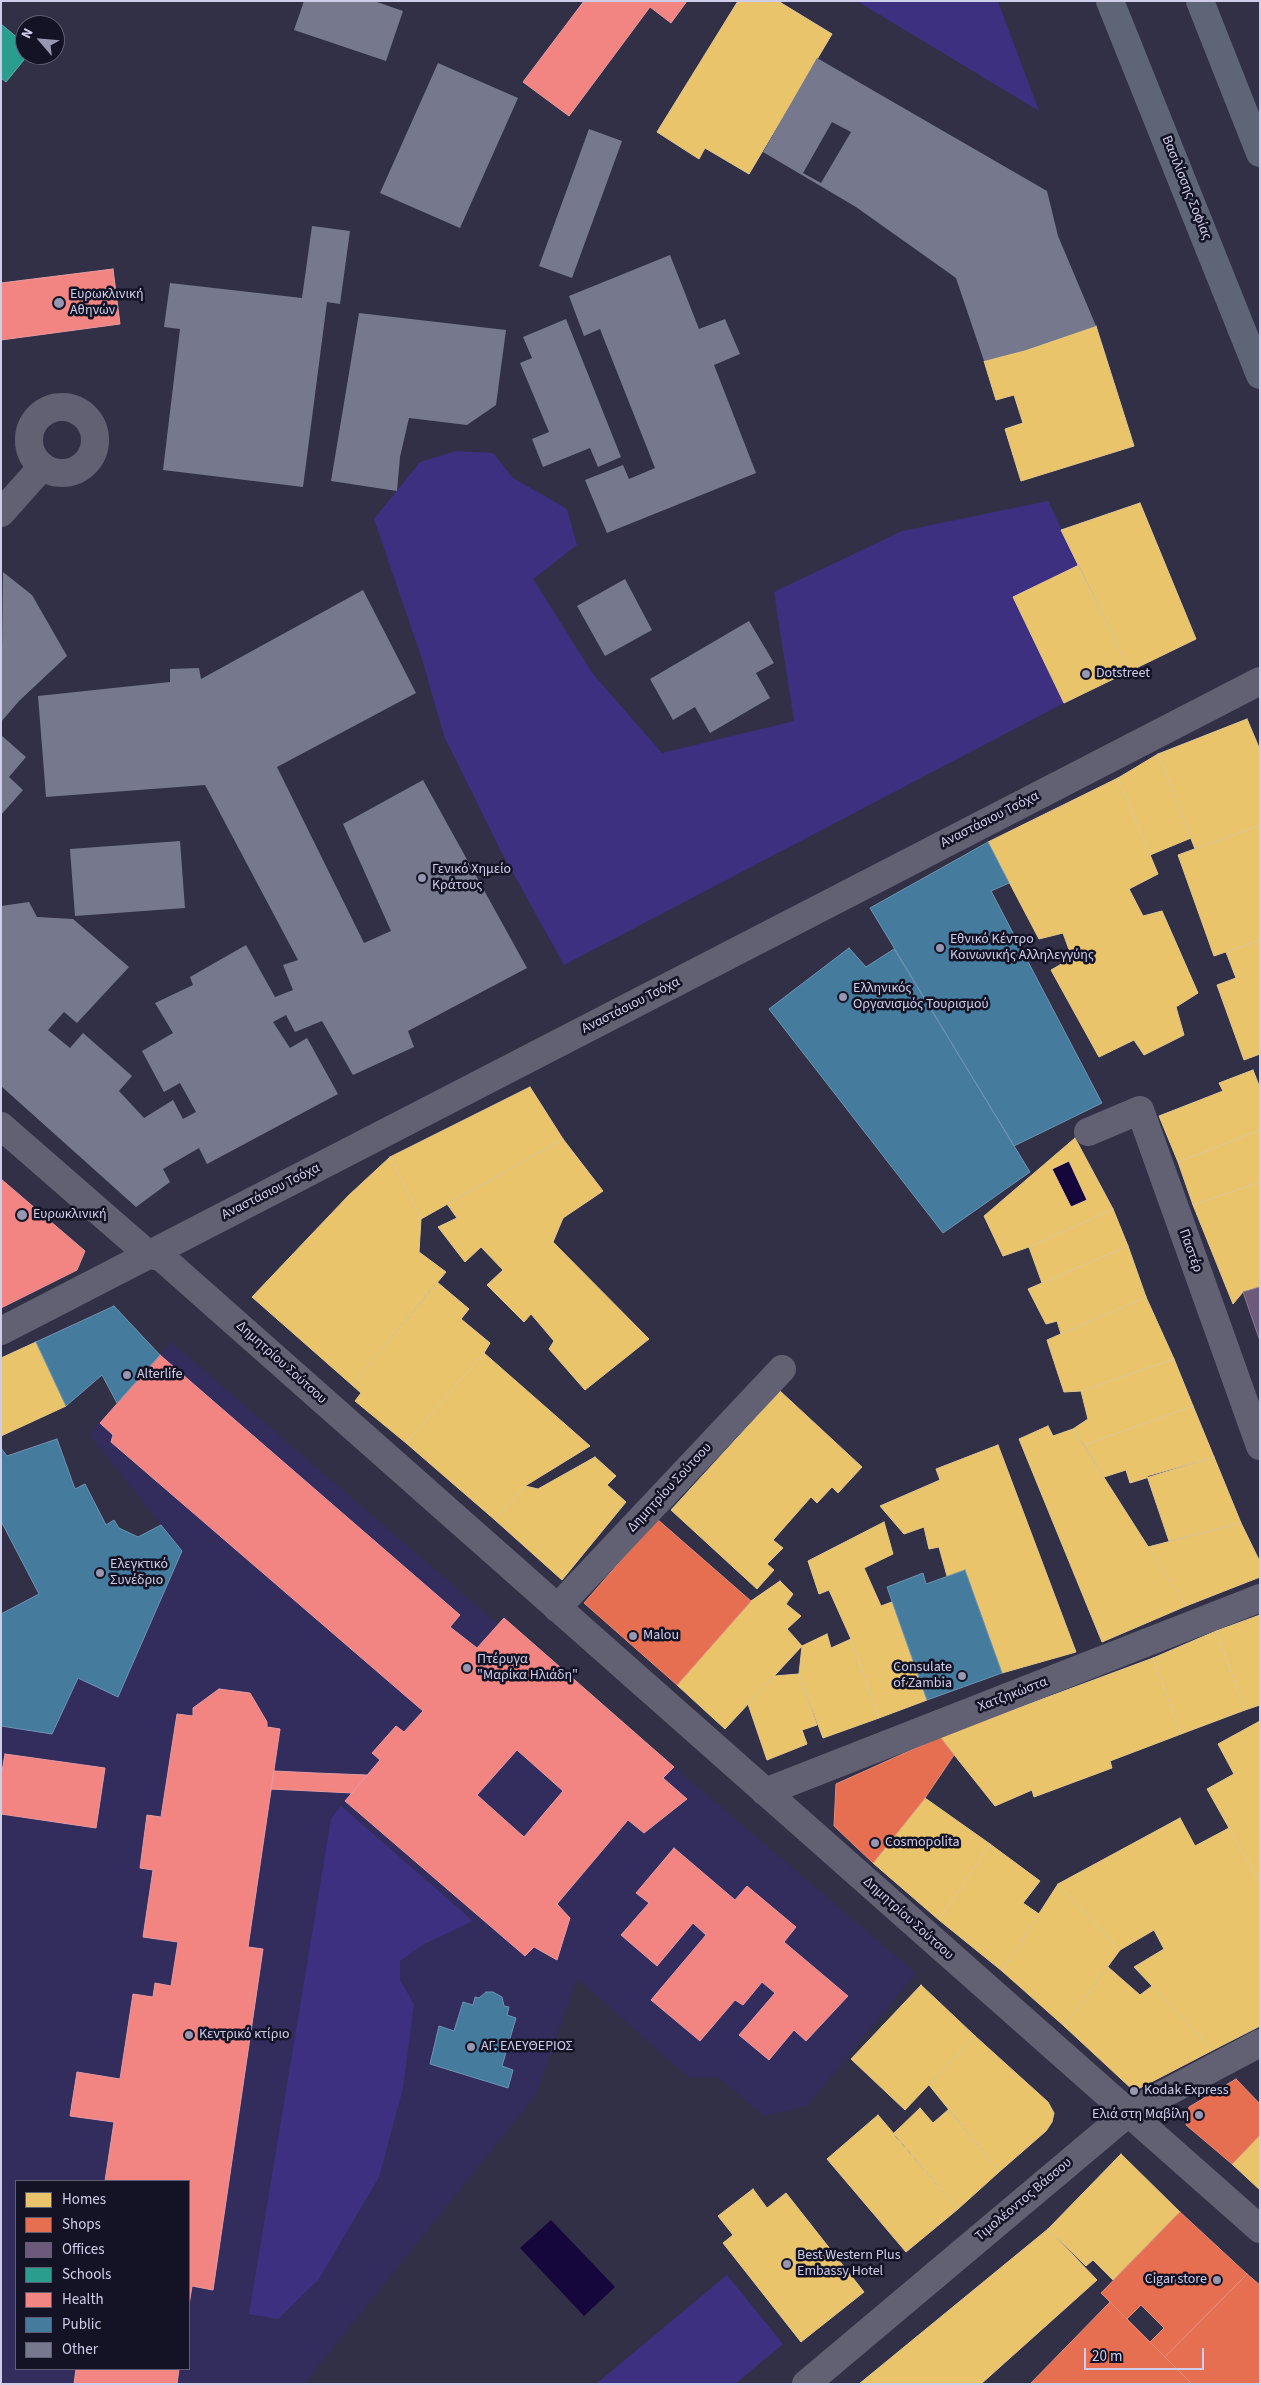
<!DOCTYPE html>
<html>
<head>
<meta charset="utf-8">
<style>
  body { margin:0 }
  #map { position:relative; width:1261px; height:2385px; overflow:hidden; background:#323047; font-family:"Source Sans 3",sans-serif }
  canvas { display:block }
  .frame { position:absolute; inset:0; border:2px solid #ceceea; pointer-events:none }
  .legend { position:absolute; left:15px; top:2180px; width:175px; height:190px; box-sizing:border-box; background:#141326; border:1px solid #5e5e74; margin:0; padding:6px 9px; list-style:none; font-size:15px; color:#ceceea }
  .legend li { display:flex; align-items:center; gap:10px; height:25px }
  .legend b { width:25px; border:1px solid #5e5e74 }
  .north { position:absolute; left:15px; top:15px; width:50px; height:50px; box-sizing:border-box; background:#141326; border:1px solid #5e5e74; border-radius:50%; rotate:297deg; font-size:14px; font-weight:700; line-height:20px; text-align:center; color:#ceceea }
  .north::after { content:''; display:block; margin:auto; width:18px; height:22px; background:#9797b1; clip-path:polygon(50% 0,100% 100%,50% 72%,0 100%) }
  .scale { position:absolute; left:1084px; top:2348px; width:120px; height:22px; box-sizing:border-box; border:2px solid #ceceea; border-top:0; padding-left:6px; font-size:15px; line-height:18px; white-space:nowrap; color:#ceceea; -webkit-text-stroke:4px #141326; paint-order:stroke }
</style>
</head>
<body>
<div id="map">
<canvas width="1261" height="2385"></canvas>
<div class="frame"></div>
<ul class="legend">
<li><b style="height:14px;background:#e9c46a"></b>Homes</li>
<li><b style="height:14px;background:#e76f51"></b>Shops</li>
<li><b style="height:14px;background:#6d597a"></b>Offices</li>
<li><b style="height:14px;background:#2a9d8f"></b>Schools</li>
<li><b style="height:14px;background:#f28482"></b>Health</li>
<li><b style="height:14px;background:#457b9d"></b>Public</li>
<li><b style="height:14px;background:#76798d"></b>Other</li>
</ul>
<div class="north">N</div>
<div class="scale">20 m</div>
</div>
<script>
const context = document.querySelector('canvas').getContext('2d');
context.lineJoin = 'round';
function fill(path, color) { context.fillStyle = color; context.fill(path, 'evenodd'); }
const shape = rows => new Path2D(rows.map(r => 'M' + r).join(''));
function stroke(path, color, width, dash) { context.strokeStyle = color; context.lineWidth = width; context.lineCap = dash ? 'butt' : 'round'; context.setLineDash(dash || []); context.stroke(path); }
function write(font, color, halo, rows, align = 'center') {
  context.font = font + ' "Source Sans 3",sans-serif'; context.lineWidth = 5; context.setLineDash([]); context.textBaseline = 'middle'; context.strokeStyle = halo; context.fillStyle = color; for (const [text, x, y, turn = 0] of rows) {
    context.save(); context.translate(x, y); context.rotate((+turn || 0) * Math.PI / 180); context.textAlign = isNaN(turn) ? turn : align; if (halo) context.strokeText(text, 0, 0); context.fillText(text, 0, 0); context.restore();
  }
}
fill(shape([
  [171,1342,498,1624,504,1618,674,1767,916,1973,807,2106,764,2116,718,2077,689,2078,577,1978,536,2095,304,2384,1,2384,1,1726,52,1734,78,1678,118,1697,182,1551,89,1434],
  [16,2181,189,2181,189,2369,16,2369]
]), '#332d5d');
fill(shape([
  [857,1,998,2,1039,111],
  [456,451,493,453,513,478,567,509,577,545,533,579,593,674,662,753,794,721,774,592,902,531,1048,501,1079,565,1013,598,1064,703,564,965,501,851,444,736,422,659,374,519,420,462],
  [341,1806,473,1921,424,1944,400,1961,400,1980,414,2004,403,2088,379,2177,319,2279,278,2319,249,2314,331,1819],
  [727,2275,783,2344,735,2384,596,2384]
]), '#3d3080');
fill(shape([
  [1069,1161,1087,1200,1071,1207,1052,1169],
  [551,2220,615,2287,584,2316,520,2248]
]), '#15063c');
const homes = shape([
  [738,1,778,1,832,34,749,174,705,148,699,159,657,132,738,1],
  [1096,326,1134,446,1021,481,1005,429,1023,423,1014,395,996,400,984,361,1026,350,1096,326],
  [1140,503,1196,639,1130,671,1061,530,1140,503],
  [1079,565,1130,671,1064,703,1013,597,1079,565],
  [1247,719,1260,750,1260,825,1195,849,1158,754,1247,719],
  [1158,754,1191,838,1150,855,1118,778,1158,754],
  [1118,778,1158,874,1129,889,1143,916,1162,911,1198,993,1176,1007,1184,1035,1144,1055,1134,1040,1099,1057,1051,970,1072,958,1063,933,1039,939,988,842,1118,778],
  [1260,825,1260,940,1214,956,1178,855,1260,825],
  [1260,940,1260,1054,1244,1060,1217,985,1236,978,1226,952,1260,940],
  [1253,1070,1260,1088,1260,1130,1178,1162,1159,1116,1223,1091,1219,1083,1253,1070],
  [530,1087,563,1139,421,1219,390,1157,530,1087],
  [1260,1130,1260,1182,1193,1205,1178,1162,1260,1130],
  [1075,1138,1113,1209,1029,1247,1003,1256,984,1216,1075,1138],
  [1069,1161,1087,1200,1071,1207,1052,1169,1069,1161],
  [563,1139,603,1191,563,1218,553,1242,649,1339,585,1390,549,1349,554,1341,531,1314,524,1322,487,1285,503,1270,481,1247,465,1262,438,1227,457,1218,447,1204,563,1139],
  [390,1157,421,1219,419,1252,446,1272,352,1385,252,1297,348,1196,390,1157],
  [1260,1182,1260,1287,1243,1292,1233,1304,1193,1205,1260,1182],
  [1113,1209,1128,1246,1042,1283,1029,1247,1113,1209],
  [1128,1246,1146,1297,1061,1334,1057,1321,1046,1324,1028,1289,1128,1246],
  [437,1282,469,1309,461,1319,490,1343,484,1353,406,1443,355,1401,361,1393,352,1385,437,1282],
  [1146,1297,1174,1359,1081,1391,1064,1392,1047,1340,1146,1297],
  [36,1342,66,1406,1,1436,1,1358,36,1342],
  [484,1353,590,1446,525,1486,495,1520,406,1443,484,1353],
  [1174,1359,1193,1406,1084,1445,1073,1429,1088,1419,1081,1391,1174,1359],
  [780,1391,862,1467,838,1493,832,1487,817,1503,811,1497,773,1540,783,1548,767,1564,774,1570,757,1589,671,1510,780,1391],
  [1193,1406,1214,1457,1130,1483,1126,1470,1104,1477,1084,1445,1193,1406],
  [1048,1426,1053,1436,1073,1429,1186,1606,1102,1642,1019,1439,1048,1426],
  [998,1445,1076,1652,1002,1673,965,1570,947,1576,939,1547,929,1549,924,1527,904,1534,880,1506,940,1480,936,1469,998,1445],
  [595,1457,616,1476,607,1485,626,1502,562,1580,495,1520,525,1486,538,1489,595,1457],
  [1214,1457,1241,1523,1169,1541,1147,1476,1214,1457],
  [884,1522,893,1554,864,1568,881,1606,892,1602,927,1700,879,1718,851,1639,829,1590,819,1594,808,1561,884,1522],
  [1241,1523,1260,1562,1260,1577,1186,1606,1148,1547,1241,1523],
  [780,1581,793,1594,786,1604,801,1616,787,1629,802,1646,725,1729,677,1685,751,1601,780,1581],
  [1260,1615,1260,1705,1245,1710,1216,1631,1260,1615],
  [1216,1631,1245,1710,1181,1734,1153,1658,1216,1631],
  [827,1634,831,1648,851,1639,879,1718,823,1738,799,1674,802,1646,827,1634],
  [1153,1658,1181,1734,1110,1761,1112,1768,1034,1797,1032,1790,995,1806,940,1737,1153,1658],
  [799,1674,817,1725,802,1730,807,1744,767,1760,748,1704,774,1676,799,1674],
  [1260,1721,1260,1883,1207,1789,1234,1774,1218,1744,1260,1721],
  [925,1798,990,1844,939,1920,873,1863,925,1798],
  [1180,1818,1195,1846,1229,1828,1260,1883,1260,2026,1213,2050,1134,1967,1164,1949,1154,1930,1120,1950,1058,1884,1180,1818],
  [990,1844,1040,1881,1023,1903,1039,1914,1002,1971,939,1920,990,1844],
  [1058,1884,1120,1950,1064,2026,1002,1971,1058,1884],
  [1108,1967,1140,1995,1152,1986,1213,2050,1134,2091,1064,2026,1108,1967],
  [921,1985,975,2036,905,2110,851,2059,921,1985],
  [975,2036,1048,2102,1054,2113,1052,2122,1046,2131,999,2172,929,2085,975,2036],
  [920,2108,933,2123,949,2109,999,2172,958,2209,893,2134,920,2108],
  [878,2115,958,2209,906,2252,827,2159,878,2115],
  [1260,2135,1260,2190,1232,2164,1260,2135],
  [1121,2154,1180,2212,1113,2280,1093,2260,1086,2266,1048,2229,1121,2154],
  [753,2189,767,2208,786,2193,864,2292,801,2342,723,2243,733,2235,718,2216,753,2189],
  [1048,2229,1097,2280,981,2384,859,2384,1048,2229]
]);
fill(homes, '#e9c46a');
stroke(homes, '#e1c790', 1);
const shops = shape([
  [657,1519,751,1601,677,1685,584,1603,657,1519],
  [940,1737,954,1755,925,1798,873,1863,834,1826,836,1784,940,1737],
  [1236,2079,1260,2104,1260,2135,1232,2164,1186,2125,1189,2107,1236,2079],
  [1180,2212,1247,2274,1165,2357,1150,2342,1164,2328,1141,2305,1127,2319,1101,2293,1180,2212],
  [1247,2274,1260,2285,1260,2384,1192,2384,1165,2357,1247,2274],
  [1110,2302,1192,2384,1030,2384,1110,2302]
]);
fill(shops, '#e76f51');
stroke(shops, '#e08c7f', 1);
const offices = shape([
  [1260,1287,1260,1341,1243,1292,1260,1287]
]);
fill(offices, '#6d597a');
stroke(offices, '#8a7c9c', 1);
const schools = shape([
  [1,24,25,44,25,55,28,55,6,82,1,78,1,24]
]);
fill(schools, '#2a9d8f');
stroke(schools, '#5bacaa', 1);
const health = shape([
  [584,1,687,1,671,23,650,7,569,116,523,82,584,1],
  [113,269,120,324,1,340,1,283,113,269],
  [1,1179,85,1251,77,1270,1,1308,1,1179],
  [160,1355,460,1615,450,1627,477,1648,504,1618,674,1767,663,1778,687,1799,644,1833,628,1820,557,1904,570,1918,557,1960,534,1947,525,1956,345,1801,380,1760,372,1753,396,1726,404,1732,423,1711,111,1442,113,1435,100,1423,160,1355],
  [517,1750,563,1791,524,1837,477,1795,517,1750],
  [219,1689,250,1693,267,1722,267,1727,280,1729,248,1947,263,1949,213,2290,192,2286,189,2305,189,2181,105,2181,114,2122,70,2116,77,2072,120,2079,133,1994,153,1997,155,1983,171,1986,178,1942,143,1937,153,1870,140,1868,147,1815,161,1817,177,1714,193,1716,193,1708,219,1689],
  [5,1754,105,1768,96,1828,1,1814,1,1777,5,1754],
  [274,1771,316,1773,367,1775,352,1793,271,1789,274,1771],
  [674,1848,735,1900,747,1886,796,1927,784,1942,848,1996,806,2041,794,2030,769,2060,739,2035,775,1993,762,1982,743,2005,735,2000,700,2041,651,2000,706,1935,693,1923,657,1966,621,1935,649,1903,636,1893,674,1848],
  [76,2369,179,2369,177,2384,74,2384,76,2369]
]);
fill(health, '#f28482');
stroke(health, '#e79aa1', 1);
const public = shape([
  [988,842,1009,883,991,891,1102,1103,1014,1146,870,908,988,842],
  [849,948,866,967,894,949,1030,1172,943,1233,769,1009,849,948],
  [114,1306,160,1355,117,1403,102,1375,66,1406,36,1342,114,1306],
  [57,1439,75,1489,85,1484,106,1525,114,1520,119,1528,138,1537,161,1525,182,1551,118,1697,78,1678,52,1734,1,1726,1,1614,39,1594,1,1521,1,1448,7,1456,57,1439],
  [965,1570,1002,1673,927,1700,887,1587,923,1573,926,1584,965,1570],
  [486,1992,493,1992,502,1997,504,2006,509,2007,507,2015,516,2018,502,2066,513,2070,508,2088,430,2064,439,2026,454,2031,463,2002,473,2005,475,1997,479,1998,486,1992]
]);
fill(public, '#457b9d');
stroke(public, '#6e94b4', 1);
fill(shape([
  [304,1,374,1,403,11,386,61,294,30],
  [817,58,1047,191,1058,236,1096,326,1026,350,984,361,956,278,856,207,763,152],
  [832,122,851,132,821,183,803,173],
  [438,63,518,98,460,228,380,193],
  [589,129,622,141,572,278,539,266],
  [312,226,350,231,340,304,327,302,303,487,163,470,180,329,164,327,170,283,302,298],
  [670,255,699,329,725,319,740,354,714,365,756,473,607,533,585,480,623,465,629,479,655,468,600,329,584,336,569,296],
  [359,313,506,330,496,405,467,425,409,418,400,457,397,491,331,481],
  [566,319,621,457,598,467,590,448,543,467,532,439,549,432,520,363,532,358,523,337],
  [3,572,32,595,67,656,19,701,1,722],
  [625,579,652,630,605,656,577,606],
  [363,590,416,693,277,767,364,943,391,931,343,824,423,780,527,968,408,1031,414,1047,353,1075,322,1021,295,1032,286,1015,273,1022,290,1048,307,1038,338,1094,207,1164,199,1148,163,1169,170,1182,136,1207,1,1086,1,906,29,902,37,917,73,919,129,967,77,1023,64,1012,48,1030,70,1048,83,1033,132,1076,119,1091,144,1118,173,1100,183,1119,196,1112,180,1083,164,1092,142,1051,173,1033,155,1003,193,985,190,977,246,945,275,997,293,990,283,965,298,960,205,785,46,797,38,696,170,682,170,669,199,668,201,679],
  [749,621,774,663,756,673,770,698,710,733,695,707,673,720,650,679],
  [1,735,26,757,9,777,23,790,1,815],
  [180,841,185,908,75,916,70,849]
]), '#76798d');
stroke(shape([
  '29 440a33 33 0 1 1 66 0a33 33 0 1 1-66 0Z',
  [1,513,42,467],
  [1088,1132,1140,1110,1260,1446],
  [557,1608,782,1369],
  [765,1792,1260,1598],
  [806,2384,1128,2113,1260,2043]
]), '#626173', 28);
stroke(shape([
  [1,1126,149,1255,161,1257,1260,2229],
  [1,1331,1260,681]
]), '#626173', 28);
stroke(shape([
  [1110,1,1260,375],
  [1200,1,1260,153]
]), '#5e6576', 28);
for (const [x, y, r, color] of [
  [59,303,6,"#9797b1"],
  [1086,674,5,"#9797b1"],
  [422,878,5,"#9797b1"],
  [940,948,5,"#9797b1"],
  [843,997,5,"#9797b1"],
  [22,1215,6,"#9797b1"],
  [127,1375,5,"#9797b1"],
  [100,1573,5,"#9797b1"],
  [633,1636,5,"#9797b1"],
  [467,1668,5,"#9797b1"],
  [962,1676,5,"#9797b1"],
  [875,1843,5,"#9797b1"],
  [189,2035,5,"#9797b1"],
  [471,2047,5,"#9797b1"],
  [1134,2091,5,"#9797b1"],
  [1199,2115,5,"#9797b1"],
  [787,2264,5,"#9797b1"],
  [1217,2280,5,"#9797b1"]
]) { const dot = new Path2D(); dot.arc(x, y, r, 0, 2 * Math.PI); context.fillStyle = color; context.fill(dot); stroke(dot, '#141326', 2); }
write('14px', '#ceceea', '#141326', [
  ["Βασιλίσσης Σοφίας",1186,188,68],
  ["Αναστάσιου Τσόχα",990,820,-27],
  ["Αναστάσιου Τσόχα",631,1006,-27],
  ["Αναστάσιου Τσόχα",271,1192,-27],
  ["Παστέρ",1190,1251,70],
  ["Δημητρίου Σούτσου",281,1363,42],
  ["Δημητρίου Σούτσου",670,1488,-47],
  ["Χατζηκώστα",1013,1695,-21],
  ["Δημητρίου Σούτσου",908,1919,42],
  ["Τιμολέοντος Βάσσου",1024,2200,-40]
]);
write('14px', '#ceceea', '#141326', [
  ["Ευρωκλινική",70,295],
  ["Αθηνών",70,311],
  ["Dotstreet",1096,674],
  ["Γενικό Χημείο",432,870],
  ["Κράτους",432,886],
  ["Εθνικό Κέντρο",950,940],
  ["Κοινωνικής Αλληλεγγύης",950,956],
  ["Ελληνικός",853,989],
  ["Οργανισμός Τουρισμού",853,1005],
  ["Ευρωκλινική",33,1215],
  ["Alterlife",137,1375],
  ["Ελεγκτικό",110,1565],
  ["Συνέδριο",110,1581],
  ["Malou",643,1636],
  ["Πτέρυγα",477,1660],
  ["\"Μαρίκα Ηλιάδη\"",477,1676],
  ["Consulate",952,1668,"right"],
  ["of Zambia",952,1684,"right"],
  ["Cosmopolita",885,1843],
  ["Κεντρικό κτίριο",199,2035],
  ["ΑΓ. ΕΛΕΥΘΕΡΙΟΣ",481,2047],
  ["Kodak Express",1144,2091],
  ["Ελιά στη Μαβίλη",1189,2115,"right"],
  ["Best Western Plus",797,2256],
  ["Embassy Hotel",797,2272],
  ["Cigar store",1207,2280,"right"]
], 'left');
</script>
</body>
</html>
